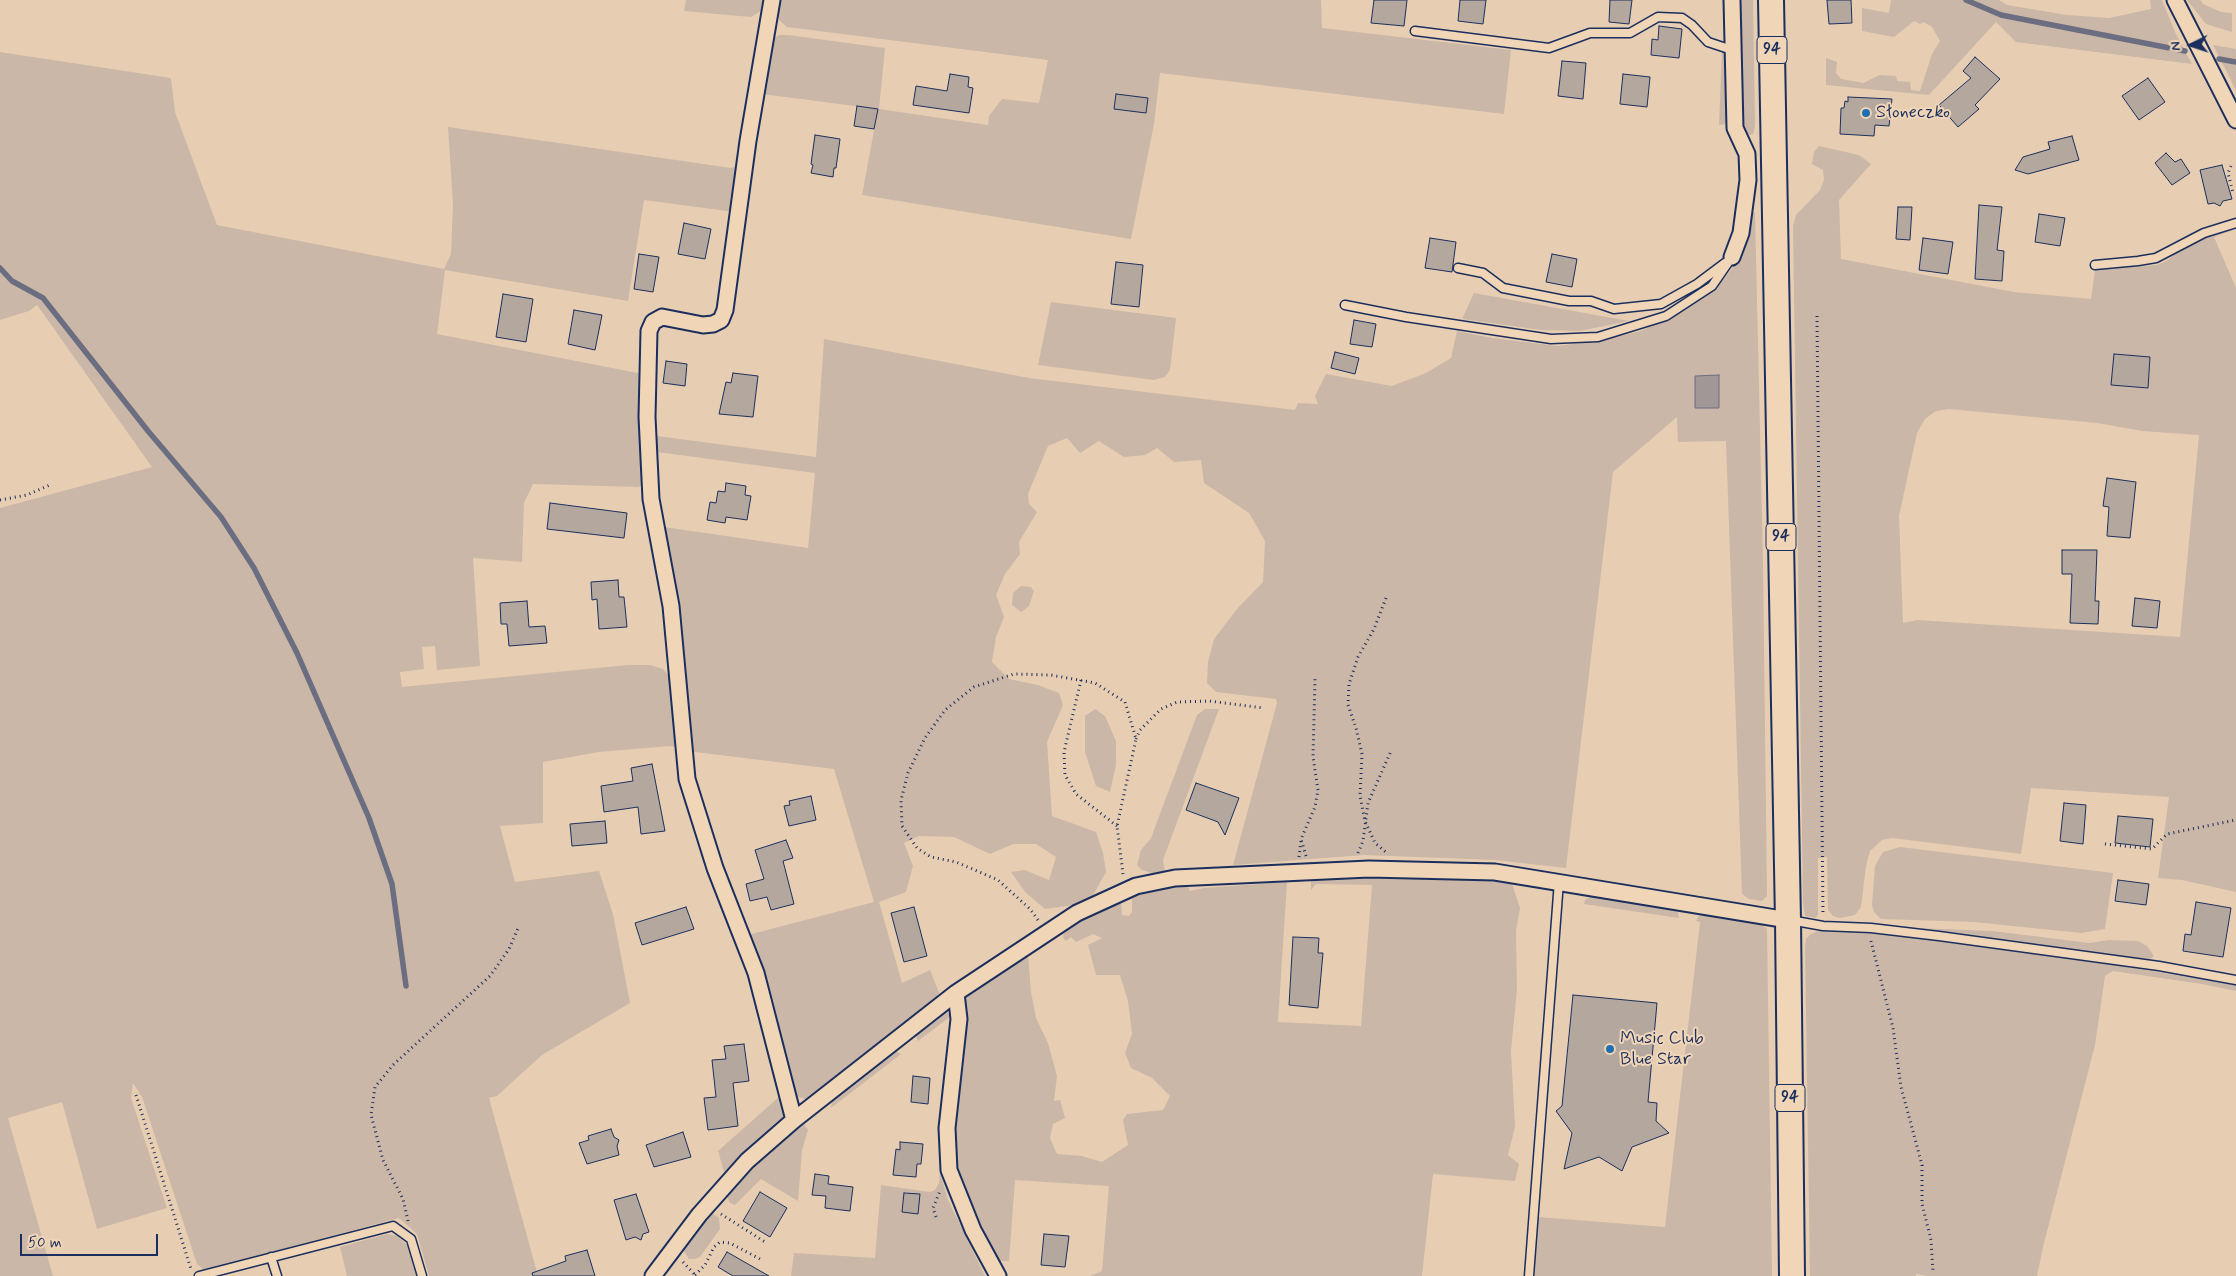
<!DOCTYPE html>
<html>
<head>
<meta charset="utf-8">
<style>
  body { margin:0 }
  #map { position:relative; width:2236px; height:1276px; overflow:hidden; background:#e7ceb3; font-family:Mynerve,sans-serif }
  canvas { display:block }
  .north { position:absolute; left:2166px; top:20px; width:50px; height:50px; -webkit-text-stroke:4px #f0d5b7; paint-order:stroke; rotate:266deg; font-size:14px; font-weight:700; line-height:20px; text-align:center; color:#1b2f5e }
  .north::after { content:''; display:block; margin:auto; width:18px; height:22px; background:#1b2f5e; clip-path:polygon(50% 0,100% 100%,50% 72%,0 100%) }
  .scale { position:absolute; left:20px; top:1234px; width:138px; height:22px; box-sizing:border-box; border:2px solid #1b2f5e; border-top:0; padding-left:6px; font-size:15px; line-height:18px; white-space:nowrap; color:#1b2f5e; -webkit-text-stroke:4px #f0d5b7; paint-order:stroke }
</style>
</head>
<body>
<div id="map">
<canvas width="2236" height="1276"></canvas>
<div class="north">N</div>
<div class="scale">50 m</div>
</div>
<script>
const context = document.querySelector('canvas').getContext('2d');
context.lineJoin = 'round';
function fill(path, color) { context.fillStyle = color; context.fill(path, 'evenodd'); }
const shape = rows => new Path2D(rows.map(r => 'M' + r).join(''));
function stroke(path, color, width, dash) { context.strokeStyle = color; context.lineWidth = width; context.lineCap = dash ? 'butt' : 'round'; context.setLineDash(dash || []); context.stroke(path); }
function write(font, color, halo, rows, align = 'center') {
  context.font = font + ' Mynerve,sans-serif'; context.lineWidth = 4; context.setLineDash([]); context.textBaseline = 'middle'; context.strokeStyle = halo; context.fillStyle = color; for (const [text, x, y, turn = 0] of rows) {
    context.save(); context.translate(x, y); context.rotate((+turn || 0) * Math.PI / 180); context.textAlign = isNaN(turn) ? turn : align; if (halo) context.strokeText(text, 0, 0); context.fillText(text, 0, 0); context.restore();
  }
}
fill(shape([
  [686,0,763,0,761,11,751,17,684,11],
  [776,0,1321,0,1322,28,1511,50,1504,114,1160,73,1154,124,1131,239,862,195,878,109,762,94,770,44,773,39,779,35,788,35,885,48,879,109,988,125,989,116,1002,99,1039,103,1048,60,787,27,780,21,775,10],
  [1737,0,1753,0,1755,126,1753,134,1749,135,1744,133,1740,128],
  [1891,0,1999,0,2007,5,2067,15,2109,18,2151,9,2150,0,2162,0,2175,32,2192,64,2016,42,1996,22,1929,95,1826,85,1826,58,1837,62,1836,73,1841,79,1864,83,1879,75,1896,76,1897,81,1910,82,1911,90,1920,91,1932,54,1940,41,1932,27,1924,22,1920,24,1914,21,1894,37,1862,31,1862,8,1889,13],
  [2187,0,2200,0,2203,4,2221,12,2232,13,2232,32,2206,24],
  [2213,45,2236,49,2236,91,2229,76],
  [1722,51,1726,55,1728,119,1725,124,1719,125],
  [0,52,171,78,175,112,217,225,444,269,451,254,453,205,448,127,731,168,738,166,735,212,644,200,628,301,445,270,437,334,643,374,645,484,638,487,533,484,524,503,522,562,473,558,480,666,437,670,435,646,422,647,424,669,400,672,402,687,628,665,650,665,663,669,671,678,674,686,675,747,670,746,599,752,543,762,543,823,500,826,515,882,599,871,613,914,630,1003,542,1055,497,1096,489,1098,538,1276,429,1276,417,1234,399,1218,204,1270,197,1264,142,1097,133,1083,131,1098,167,1208,97,1229,62,1102,8,1118,53,1276,0,1276,0,508,152,467,37,305,29,311,0,320],
  [1819,146,1859,155,1871,164,1839,200,1841,259,2014,292,2091,299,2095,270,2157,265,2168,260,2177,252,2212,235,2236,229,2214,237,2236,288,2236,892,2182,880,2158,878,2169,797,2031,788,2021,854,1892,838,1882,840,1870,851,1866,866,1861,907,1855,915,1840,918,1833,916,1828,910,1827,857,1818,858,1818,915,1816,918,1805,916,1803,902,1793,226,1796,215,1820,190,1824,180,1823,170,1812,164,1814,152],
  [1949,409,2097,423,2142,431,2199,435,2180,637,1917,620,1903,623,1899,516,1917,433,1925,419,1936,411],
  [1752,211,1755,213,1763,561,1767,896,1762,901,1749,899,1742,894,1726,441,1678,442,1677,417,1613,472,1566,868,1495,860,1364,855,1233,865,1277,703,1276,699,1216,692,1207,683,1208,662,1214,639,1237,609,1263,582,1265,541,1249,513,1204,483,1201,460,1174,462,1157,448,1145,455,1124,457,1099,441,1080,453,1067,438,1048,446,1028,494,1029,504,1037,512,1019,542,1020,554,1005,574,996,595,1004,617,996,637,992,662,1009,679,1038,685,1059,693,1063,705,1047,742,1052,816,1096,832,1103,853,1106,872,1091,899,1067,906,1045,909,1026,893,1011,872,1025,870,1049,880,1056,857,1036,844,1013,844,990,854,954,837,919,836,904,843,913,866,906,892,879,902,902,983,930,970,939,993,932,1003,811,1097,805,1099,796,1096,789,1084,748,935,874,902,834,769,687,751,678,620,664,527,808,548,815,473,657,452,657,436,816,457,824,339,1029,378,1295,410,1298,403,1318,404,1315,396,1326,374,1392,386,1426,373,1451,358,1457,331,1492,338,1558,346,1608,339,1641,331,1682,311,1713,291,1731,270,1740,254,1748,214],
  [1474,293,1629,321,1580,331,1541,330,1462,319],
  [1051,302,1176,318,1170,370,1165,377,1154,380,1038,365],
  [1021,586,1031,587,1034,591,1029,606,1021,612,1012,605,1013,593],
  [1095,709,1105,716,1116,741,1116,765,1110,792,1096,786,1085,752,1085,716],
  [1205,709,1219,709,1163,860,1165,872,1155,874,1142,870,1137,865,1141,850,1151,838,1197,715],
  [1900,847,2113,873,2105,929,2081,933,1974,922,1881,919,1874,912,1872,905,1875,866,1883,852],
  [1373,876,1507,879,1512,884,1520,908,1516,931,1517,989,1511,1051,1515,1127,1508,1155,1519,1164,1515,1181,1433,1174,1422,1276,1090,1276,1102,1271,1109,1186,1015,1180,1009,1261,999,1261,981,1232,958,1183,951,1137,964,1002,966,996,1023,956,1028,955,1031,992,1036,1018,1048,1043,1057,1076,1054,1101,1060,1100,1065,1118,1053,1124,1050,1138,1057,1154,1082,1156,1102,1162,1128,1145,1123,1120,1127,1114,1163,1110,1170,1096,1152,1078,1131,1068,1125,1053,1132,1034,1128,1001,1120,975,1096,975,1088,945,1102,938,1093,934,1076,942,1071,937,1066,941,1063,938,1064,932,1072,925,1121,902,1122,915,1129,916,1132,912,1132,897,1161,888,1187,885,1190,891,1204,888,1287,882,1278,1022,1361,1026,1372,885,1316,884,1311,890,1311,881,1314,878],
  [1591,896,1677,909,1679,918,1584,904,1585,900],
  [1710,913,1754,919,1767,929,1772,1276,1534,1276,1538,1217,1665,1227,1700,922,1696,921,1700,914],
  [1915,928,1992,931,2090,943,2109,940,2138,941,2147,946,2154,956,2149,960,2100,955,2036,944,1903,929],
  [1837,930,1884,934,2029,951,2236,985,2236,991,2202,984,2113,971,2105,976,2095,1045,2043,1247,2037,1276,1928,1276,1916,1274,1916,1276,1810,1276,1805,947,1806,939,1811,934,1818,931],
  [946,1011,951,1016,918,1041,915,1033],
  [895,1051,901,1054,831,1108,832,1101],
  [780,1096,785,1114,783,1120,724,1172,718,1151],
  [804,1124,808,1130,802,1150,798,1201,761,1179,735,1205,730,1203,727,1197,730,1191,768,1151],
  [940,1173,948,1200,985,1276,791,1276,794,1253,875,1258,881,1185,930,1192,935,1190,939,1183],
  [713,1214,719,1218,720,1229,700,1257,695,1259,689,1259,684,1251,685,1246,708,1216],
  [387,1234,397,1236,411,1248,418,1276,347,1276,340,1247]
]), '#cab7a7');
const water = shape([
  [1719,375,1719,408,1695,408,1695,376,1719,375]
]);
fill(water, '#a19796');
stroke(water, '#6b6d80', 1);
stroke(shape([
  [1966,0,2001,15,2185,51],
  [2219,59,2236,62],
  [0,268,12,281,43,298,148,431,221,517,254,568,297,653,369,818,392,884,406,986]
]), '#6b6d80', 5.5);
const building = shape([
  [1374,0,1407,0,1404,26,1371,23,1374,0],
  [1460,0,1486,0,1483,24,1458,21,1460,0],
  [1610,0,1632,0,1629,24,1609,22,1610,0],
  [1827,0,1851,0,1852,23,1829,24,1827,0],
  [1659,26,1682,29,1679,58,1651,55,1652,39,1658,40,1659,26],
  [1975,57,2000,79,1975,105,1979,109,1958,127,1939,105,1971,78,1963,71,1975,57],
  [1562,61,1586,63,1583,99,1558,96,1562,61],
  [950,74,969,77,968,87,973,88,969,113,913,105,916,86,947,91,950,74],
  [1623,74,1650,77,1647,107,1620,104,1623,74],
  [2148,78,2165,102,2139,120,2122,96,2148,78],
  [1116,94,1148,98,1146,113,1114,109,1116,94],
  [1848,97,1892,99,1889,126,1875,125,1874,136,1840,134,1841,108,1844,108,1845,101,1848,102,1848,97],
  [857,106,878,109,874,129,854,126,857,106],
  [815,135,840,139,836,168,834,168,833,177,811,173,813,165,811,164,815,135],
  [2072,136,2079,160,2028,174,2015,170,2023,157,2050,149,2048,142,2072,136],
  [2166,153,2175,162,2181,159,2190,173,2172,185,2155,163,2166,153],
  [2222,165,2232,199,2223,201,2220,206,2214,203,2208,204,2200,170,2222,165],
  [1979,205,2002,207,1997,250,2004,251,2002,281,1975,279,1979,205],
  [1898,207,1912,207,1910,240,1896,239,1898,207],
  [2039,214,2065,218,2060,246,2035,242,2039,214],
  [684,223,711,229,705,259,678,254,684,223],
  [1430,238,1456,242,1452,272,1425,268,1430,238],
  [1923,238,1953,242,1948,274,1919,270,1923,238],
  [639,254,659,257,653,292,634,289,639,254],
  [1552,254,1577,259,1572,287,1546,282,1552,254],
  [1116,262,1143,265,1139,307,1111,304,1116,262],
  [503,294,533,299,526,342,496,337,503,294],
  [574,310,602,315,595,350,568,344,574,310],
  [1354,320,1376,324,1372,347,1350,344,1354,320],
  [1335,352,1359,358,1355,374,1331,368,1335,352],
  [2114,354,2150,357,2148,388,2111,385,2114,354],
  [666,361,687,364,685,386,663,383,666,361],
  [733,373,758,376,753,417,719,414,726,382,731,383,733,373],
  [2107,478,2136,482,2130,538,2107,536,2109,507,2103,506,2107,478],
  [726,483,746,486,745,495,751,496,747,520,726,517,725,523,707,520,710,502,716,503,718,491,725,492,726,483],
  [550,503,627,513,624,538,547,529,550,503],
  [2062,550,2097,550,2095,601,2099,601,2098,624,2070,623,2072,574,2062,574,2062,550],
  [618,580,619,597,624,597,627,627,599,629,597,599,592,600,591,582,618,580],
  [2135,598,2160,601,2157,628,2132,626,2135,598],
  [527,601,529,627,545,626,547,643,509,646,507,624,501,624,500,603,527,601],
  [652,764,665,831,641,834,638,807,604,812,601,786,633,781,631,768,652,764],
  [1196,783,1239,798,1225,835,1218,822,1186,810,1196,783],
  [811,796,816,820,789,826,784,806,790,805,789,801,811,796],
  [2064,803,2086,805,2083,844,2060,841,2064,803],
  [2118,816,2153,819,2150,847,2115,843,2118,816],
  [605,821,607,843,572,846,570,824,605,821],
  [786,840,793,858,783,861,794,904,771,910,767,897,750,901,746,884,764,879,755,850,786,840],
  [2118,880,2149,884,2146,905,2115,901,2118,880],
  [2196,902,2231,908,2223,957,2183,951,2185,934,2191,935,2196,902],
  [686,907,694,929,642,945,635,923,686,907],
  [914,907,927,956,904,962,891,913,914,907],
  [1293,937,1319,938,1318,953,1323,953,1318,1008,1289,1005,1293,937],
  [1573,995,1657,1003,1648,1102,1657,1103,1656,1121,1669,1133,1632,1147,1622,1171,1599,1157,1564,1169,1572,1133,1556,1111,1562,1106,1573,995],
  [744,1044,749,1081,733,1083,738,1126,708,1130,704,1098,716,1097,712,1060,726,1059,724,1046,744,1044],
  [913,1076,930,1078,928,1104,911,1102,913,1076],
  [611,1129,614,1137,619,1140,617,1146,619,1155,587,1164,579,1143,589,1140,588,1136,611,1129],
  [683,1132,691,1157,654,1167,646,1145,683,1132],
  [900,1142,923,1144,921,1164,917,1164,916,1177,893,1175,896,1149,900,1150,900,1142],
  [815,1174,829,1176,828,1184,853,1187,850,1211,825,1208,826,1196,812,1195,815,1174],
  [760,1192,787,1208,770,1237,743,1221,760,1192],
  [904,1193,920,1194,918,1214,902,1212,904,1193],
  [636,1194,649,1232,643,1234,641,1240,635,1237,626,1240,614,1200,636,1194],
  [1044,1234,1069,1236,1065,1267,1041,1265,1044,1234],
  [587,1250,595,1276,533,1276,532,1273,566,1261,565,1256,587,1250],
  [727,1252,769,1276,733,1276,718,1267,727,1252]
]);
fill(building, '#b4a79e');
stroke(building, '#1b2f5e', 1);
const service = shape([
  [1415,31,1549,48,1590,33,1630,33,1658,17,1682,18,1692,25,1708,42,1732,50],
  [2095,265,2138,261,2156,258,2204,233,2236,223],
  [1458,268,1483,273,1503,288,1569,301,1591,301,1614,309,1661,304,1697,284,1725,263],
  [1345,305,1406,317,1551,339,1598,337,1666,316,1712,286,1732,257],
  [1790,920,1823,926,1871,928,1939,936,2159,966,2236,980],
  [271,1257,277,1276],
  [199,1276,393,1226,411,1239,422,1276],
  [1529,1276,1559,881]
]);
const minor = shape([
  [772,0,748,141,725,310,721,320,713,324,703,325,662,317,653,322,649,331,647,417,651,499,671,606,687,779,715,868,756,973,794,1120],
  [1732,0,1735,128,1747,154,1748,180,1741,233,1732,257],
  [2175,0,2236,120],
  [956,993,959,1019,947,1128,949,1170,973,1230,998,1276],
  [653,1276,699,1215,747,1161,794,1120,956,993,1077,913,1136,886,1175,878,1369,869,1495,872,1788,920]
]);
const primary = shape([
  [1771,0,1788,920,1792,1276]
]);
stroke(service, '#1b2f5e', 11);
stroke(minor, '#1b2f5e', 19);
stroke(primary, '#1b2f5e', 28);
stroke(shape([
  [2231,166,2228,173,2233,193],
  [1817,316,1823,915],
  [0,500,27,495,52,484],
  [1386,598,1374,629,1358,657,1349,684,1348,705,1356,728,1362,754,1360,796,1365,821,1375,843,1387,853],
  [1081,680,1064,752,1065,775,1076,794,1117,826],
  [1136,739,1140,730,1161,709,1177,702,1209,701,1264,708],
  [2105,844,2152,849,2167,834,2236,820],
  [1358,853,1363,841,1368,803,1391,751],
  [1306,856,1301,839,1315,807,1318,790,1313,757,1315,678],
  [1299,857,1301,840],
  [1038,920,1030,909,998,880,956,862,931,857,917,848,902,826,901,800,908,773,925,738,945,710,974,687,1014,674,1051,675,1095,683,1125,702,1136,739,1117,826,1123,874],
  [1871,941,1893,1028,1901,1087,1922,1165,1922,1204,1931,1240,1933,1272],
  [136,1095,191,1269],
  [721,1214,765,1242],
  [936,1217,933,1208,940,1191],
  [408,1221,403,1199,383,1160,371,1115,375,1087,393,1065,490,976,509,949,519,926],
  [683,1262,696,1276],
  [695,1275,705,1265,714,1247,720,1242,730,1243,760,1259]
]), '#1b2f5e', 3, [1, 4]);
stroke(service, '#f0d5b7', 8);
stroke(minor, '#f0d5b7', 15);
stroke(primary, '#f0d5b7', 24);
for (const [x, y, r, color] of [
  [1866,113,5,"#1f6fb2"],
  [1610,1049,5,"#1f6fb2"]
]) { const dot = new Path2D(); dot.arc(x, y, r, 0, 2 * Math.PI); context.fillStyle = color; context.fill(dot); stroke(dot, '#f0d5b7', 2); }
for (const [x, y, w] of [
  [1772,50,30],
  [1781,537,30],
  [1790,1098,30]
]) { const box = new Path2D(); box.roundRect(x - w / 2, y - 13.5, w, 27, 4); context.fillStyle = '#f0d5b7'; context.fill(box); stroke(box, '#1b2f5e', 1); }
write('bold 16px', '#1b2f5e', null, [
  ["94",1772,50],
  ["94",1781,537],
  ["94",1790,1098]
]);
write('18px', '#1b2f5e', '#f0d5b7', [
  ["Słoneczko",1876,113],
  ["Music Club",1620,1039],
  ["Blue Star",1620,1060]
], 'left');
</script>
</body>
</html>
